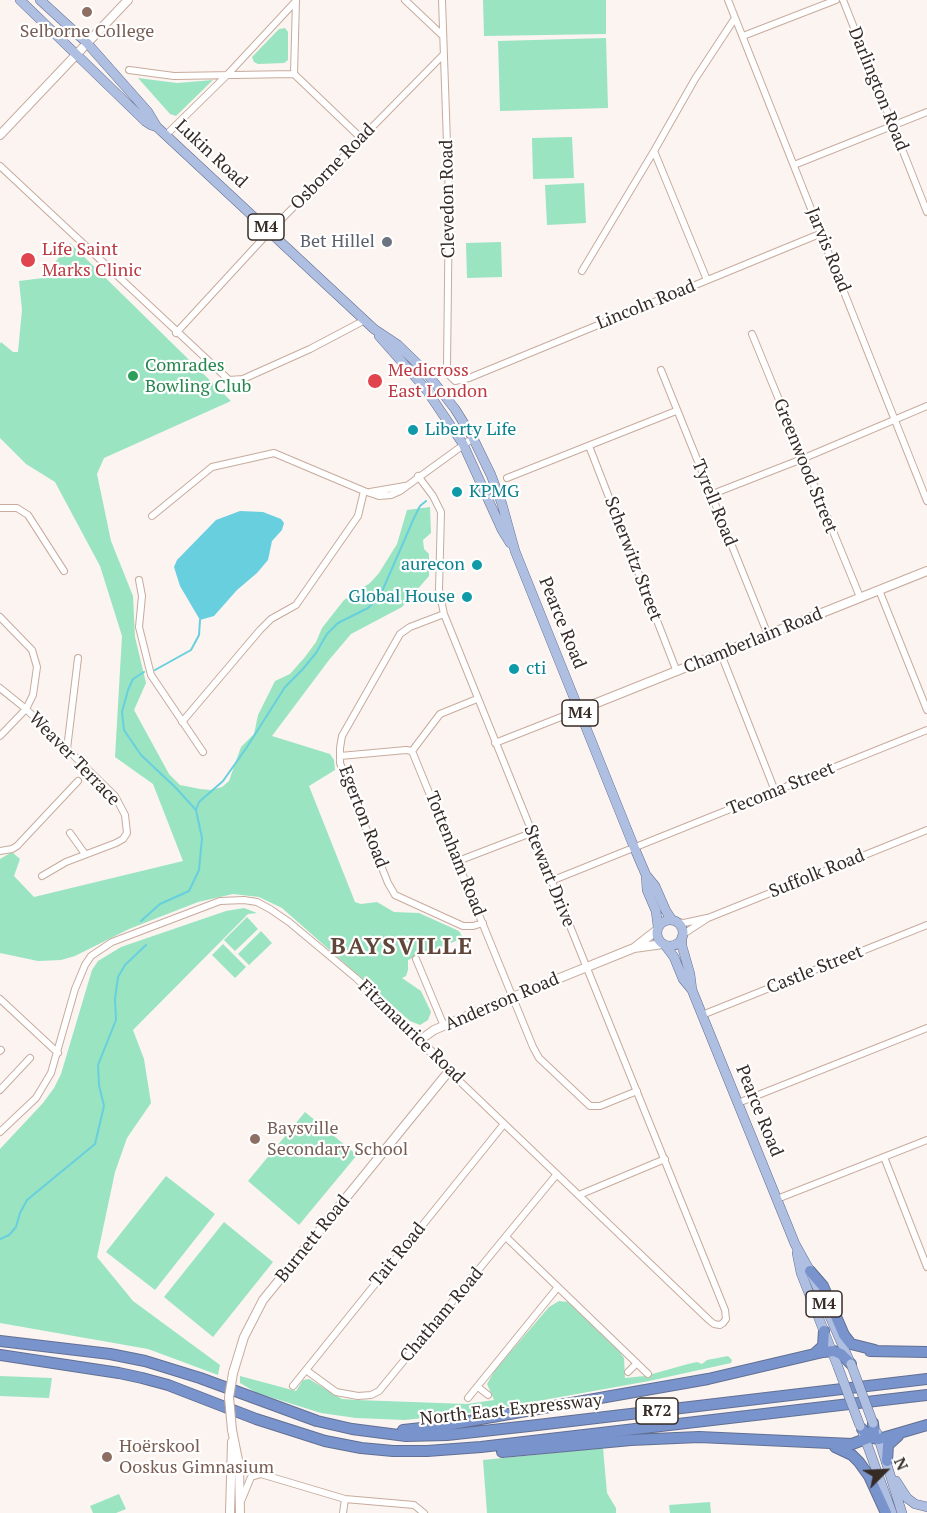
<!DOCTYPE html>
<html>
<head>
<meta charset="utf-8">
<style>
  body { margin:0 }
  #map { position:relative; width:927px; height:1513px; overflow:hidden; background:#fbf4f1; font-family:"PT Serif",serif }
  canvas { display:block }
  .north { position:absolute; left:855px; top:1441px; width:60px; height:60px; -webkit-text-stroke:4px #fff; paint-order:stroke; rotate:66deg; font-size:16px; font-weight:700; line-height:24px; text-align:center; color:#362b25 }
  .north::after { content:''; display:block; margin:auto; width:21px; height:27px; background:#362b25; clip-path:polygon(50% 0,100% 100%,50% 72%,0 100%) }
</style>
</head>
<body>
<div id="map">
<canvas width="927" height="1513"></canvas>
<div class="north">N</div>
</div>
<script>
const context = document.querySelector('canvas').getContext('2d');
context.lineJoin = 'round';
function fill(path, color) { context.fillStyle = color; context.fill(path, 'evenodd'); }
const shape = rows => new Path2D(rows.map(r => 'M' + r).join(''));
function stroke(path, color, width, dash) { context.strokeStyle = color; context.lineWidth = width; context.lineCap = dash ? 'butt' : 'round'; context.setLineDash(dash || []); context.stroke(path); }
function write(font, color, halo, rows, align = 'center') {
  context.font = font + ' "PT Serif",serif'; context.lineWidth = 4.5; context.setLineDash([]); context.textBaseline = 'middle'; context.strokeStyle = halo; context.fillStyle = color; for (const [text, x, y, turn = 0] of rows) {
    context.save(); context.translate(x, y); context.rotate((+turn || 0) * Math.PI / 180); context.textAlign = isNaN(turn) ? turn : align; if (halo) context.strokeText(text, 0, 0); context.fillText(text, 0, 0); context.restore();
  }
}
fill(shape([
  [483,0,606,0,606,34,484,36],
  [285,28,288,32,288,60,284,63,258,64,254,62,252,57,279,29],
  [606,38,608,108,500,111,498,41],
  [138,78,177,83,213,80,176,116,170,114],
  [572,137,574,178,533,179,532,138],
  [584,183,586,223,547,225,545,185],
  [501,242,502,277,467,278,466,243],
  [70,243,231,401,104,458,97,474,111,541,133,596,135,637,146,683,134,710,169,774,180,785,200,789,211,790,222,787,229,781,241,747,254,734,258,715,275,681,290,674,305,657,316,642,322,628,344,600,370,583,379,573,397,544,407,510,430,507,431,533,423,540,424,549,429,554,429,576,402,607,351,634,329,660,272,736,330,754,334,760,335,770,309,786,355,902,361,904,377,902,394,912,419,913,459,931,463,938,408,960,408,970,406,976,402,978,421,991,431,1012,428,1020,420,1025,410,1021,282,908,259,897,233,894,198,902,129,929,75,956,61,960,38,961,0,953,0,859,12,852,20,859,14,876,34,897,183,861,153,784,115,757,122,636,100,566,55,482,26,464,0,438,0,344,1,342,13,352,18,352,22,310,19,281,43,278],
  [244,908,257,913,248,914,133,1030,144,1059,151,1103,127,1138,115,1172,97,1257,133,1301,220,1365,218,1375,148,1349,0,1323,0,1149,43,1103,54,1088,61,1074,92,970,98,961,121,947,226,911],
  [247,917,258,929,235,951,224,940],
  [261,931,272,943,249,965,238,954],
  [223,944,246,967,235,978,212,955],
  [305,1112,357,1155,299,1225,248,1181],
  [166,1176,215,1214,155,1290,106,1252],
  [224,1222,273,1262,213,1337,164,1297],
  [559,1301,568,1302,619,1351,624,1358,625,1378,645,1376,688,1364,697,1362,702,1364,707,1360,728,1356,732,1360,731,1363,649,1381,477,1412,405,1420,356,1418,321,1413,257,1393,240,1383,240,1376,296,1391,303,1380,309,1379,342,1399,357,1400,467,1404,494,1400,487,1384,495,1370,549,1307],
  [0,1376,52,1378,49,1398,0,1396],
  [603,1448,607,1493,616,1508,616,1513,487,1513,483,1460],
  [119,1494,126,1509,116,1513,93,1513,90,1506],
  [710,1502,711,1513,670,1513,669,1505]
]), '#9ae4c1');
fill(shape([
  [240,511,263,512,281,519,284,523,282,530,272,541,268,560,257,573,237,590,214,616,200,620,180,586,174,567,177,560,216,520]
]), '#68cfde');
stroke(shape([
  [155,670,191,650,199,635,200,620],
  [196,810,199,802,223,781,247,747,285,687,302,670,316,653,327,634,338,623,368,608,380,596,414,518,420,506,426,501],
  [141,921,160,904,189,891,199,870,202,838,196,810,175,787,141,755,124,730,122,712,128,690,133,679,144,672],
  [0,1239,9,1235,16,1227,20,1213,27,1200,95,1144,104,1106,99,1085,98,1065,116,1020,115,999,118,977,125,965,146,945]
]), '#68cfde', 2);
const street = shape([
  [405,0,442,35],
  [442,0,449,200,447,366,448,374,455,381,469,378,822,233],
  [728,0,927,501],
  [843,0,927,212],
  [743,36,836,0],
  [129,70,174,76,294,74,296,0],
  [294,74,361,138],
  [166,135,228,74,295,2],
  [794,165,927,112],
  [0,166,229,380,243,379,310,349,365,320],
  [582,271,654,151],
  [707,280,654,151,695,79,735,18],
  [176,333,270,231,443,55],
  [752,334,860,597],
  [661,370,768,635],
  [589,446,677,672],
  [418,476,433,496,441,512,439,590,444,614,725,1310,726,1319,723,1323,720,1325,714,1324,709,1320,449,1071],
  [507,478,676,411],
  [370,492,405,486],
  [710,495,802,459,927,406],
  [0,508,17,508,28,515,64,571],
  [152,516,212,467,274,453,364,491,379,496,391,495,400,491,473,438],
  [139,580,142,596,139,627,151,675,203,752],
  [879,590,927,710],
  [444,614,410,627,400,634,342,736,340,748,340,763,388,883,395,895,463,926,473,926,483,923],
  [0,617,32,650,37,667,33,695,26,709,0,736],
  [721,654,775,791],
  [0,688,26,709,115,796,125,815,127,833,123,839,116,843,66,862,42,876],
  [477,699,440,714,412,751,533,1047,539,1058,590,1106,600,1106,637,1091],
  [182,722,260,630,271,619,296,605,358,516,364,491],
  [495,743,579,710],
  [67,749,78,658],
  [340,756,406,750,412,751],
  [70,833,85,854],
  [0,851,12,849,17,846,78,781],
  [458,861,531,833],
  [551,881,927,730],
  [676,922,684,923,707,918],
  [682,935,708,918,927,830],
  [416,959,444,1026],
  [0,999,58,1053],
  [702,1015,927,925],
  [0,1051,1,1050],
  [0,1090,30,1058],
  [738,1103,927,1028],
  [0,1132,36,1098,51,1073,75,989,85,965,91,956,112,942,220,901,244,900,257,902,270,909,289,922,356,978,420,1040],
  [884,1157,927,1267],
  [579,1195,665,1159],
  [777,1199,927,1140],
  [507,1238,648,1374],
  [306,1370,336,1392,358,1396,371,1395,379,1391,557,1174],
  [628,1372,637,1363],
  [293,1386,504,1124],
  [478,1387,488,1395],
  [468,1398,558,1287],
  [242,1499,251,1477,261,1474,345,1499,414,1505,424,1513],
  [343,1513,345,1499]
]);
const secondary = shape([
  [0,135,128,0],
  [579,710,927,571],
  [634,948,657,930],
  [233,1373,244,1337,263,1300,449,1071,420,1040,434,1030,488,1007,634,948,663,944],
  [232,1430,239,1465,240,1513],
  [230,1513,232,1442]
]);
const primary = shape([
  [20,0,145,121,151,125,157,127],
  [40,0,87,43,148,112,157,127,374,329,398,345,425,371,455,409,473,438,491,475,502,504,515,551,634,847,646,875,655,886,666,911,672,920],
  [379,336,425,388,463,444,502,530,510,543],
  [646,875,647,890,656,911,658,927],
  '657 933a13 13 0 1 1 26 0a13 13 0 1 1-26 0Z',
  [682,937,682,946,690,974,692,990,795,1244,810,1271,849,1360],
  [665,945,674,957,683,979,692,990],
  [797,1253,801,1273,838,1367],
  [863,1433,892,1513],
  [877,1433,902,1513],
  [896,1481,907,1498,915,1504,927,1507]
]);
const highway = shape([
  [810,1271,823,1286,844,1335,851,1344,875,1350],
  [0,1341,110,1354,145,1361,200,1378,317,1421,352,1429,406,1436,447,1435,529,1426,927,1379],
  [870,1351,927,1352],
  [814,1354,823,1346,824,1331],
  [0,1355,119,1373,142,1378,168,1385,256,1419,325,1441,361,1448,393,1451,427,1451,481,1447,927,1395],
  [862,1429,869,1437,879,1439,927,1425],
  [403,1430,441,1426,708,1379,823,1352,834,1351,841,1354,851,1364],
  [835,1447,852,1455,859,1462,869,1476,886,1513],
  [502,1452,631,1440,699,1437,852,1444,871,1437,874,1433,873,1423],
  [887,1461,888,1445,898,1436]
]);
stroke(street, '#c8ab9c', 8);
stroke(secondary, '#c8ab9c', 10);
stroke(primary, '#626f92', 10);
stroke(highway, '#626f92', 12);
stroke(street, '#fff', 6);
stroke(secondary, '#fff', 8);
stroke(primary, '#afbfe1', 9);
stroke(highway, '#7994cd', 10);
const secondaryBridge = shape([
  [232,1430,229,1397,233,1373]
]);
const primaryBridge = shape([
  [851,1364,873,1423],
  [838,1367,860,1426]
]);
stroke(secondaryBridge, '#c8ab9c', 10, []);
stroke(primaryBridge, '#626f92', 10, []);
stroke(secondaryBridge, '#fff', 8);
stroke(primaryBridge, '#afbfe1', 9);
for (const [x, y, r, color] of [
  [87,12,6,"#8d6e63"],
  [387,242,6,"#6b7280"],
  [28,260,8,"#e0444e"],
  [133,376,6,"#2e9e5b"],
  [375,381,8,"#e0444e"],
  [413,430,6,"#0f9aa8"],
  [457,492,6,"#0f9aa8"],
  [477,565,6,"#0f9aa8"],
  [467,597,6,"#0f9aa8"],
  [514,669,6,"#0f9aa8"],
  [255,1139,6,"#8d6e63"],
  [107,1457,6,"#8d6e63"]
]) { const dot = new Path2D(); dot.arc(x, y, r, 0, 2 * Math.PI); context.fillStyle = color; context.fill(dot); stroke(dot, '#fff', 2); }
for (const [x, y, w] of [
  [266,227,36],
  [580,713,36],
  [824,1304,36],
  [657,1411,42]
]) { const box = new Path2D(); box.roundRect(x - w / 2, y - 13, w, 26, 4.5); context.fillStyle = '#fff'; context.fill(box); stroke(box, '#362b25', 1.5); }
write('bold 16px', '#362b25', null, [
  ["M4",266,227],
  ["M4",580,713],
  ["M4",824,1304],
  ["R72",657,1411]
]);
write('18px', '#785e54', '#fff', [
  ["Selborne College",87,32,"center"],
  ["Baysville",267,1129],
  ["Secondary School",267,1150],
  ["Hoërskool",119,1447],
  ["Ooskus Gimnasium",119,1468]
], 'left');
write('18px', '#362b25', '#fff', [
  ["Darlington Road",878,89,68],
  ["Lukin Road",211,154,43],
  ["Osborne Road",333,167,-46],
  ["Clevedon Road",448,199,-91],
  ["Jarvis Road",828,250,68],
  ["Lincoln Road",646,305,-22],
  ["Greenwood Street",805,466,68],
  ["Tyrell Road",714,503,68],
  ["Scherwitz Street",633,559,69],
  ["Pearce Road",562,623,68],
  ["Chamberlain Road",753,641,-22],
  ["Weaver Terrace",74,759,46],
  ["Tecoma Street",781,789,-22],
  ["Egerton Road",363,817,69],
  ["Tottenham Road",455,854,68],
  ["Suffolk Road",817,874,-22],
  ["Stewart Drive",549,876,68],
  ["Castle Street",815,970,-22],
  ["Anderson Road",502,1002,-23],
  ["Fitzmaurice Road",411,1032,44],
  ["Pearce Road",759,1111,68],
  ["Burnett Road",313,1239,-51],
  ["Tait Road",398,1255,-51],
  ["Chatham Road",442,1315,-50],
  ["North East Expressway",511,1410,-6]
]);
write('18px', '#5b616d', '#fff', [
  ["Bet Hillel",375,242]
], 'right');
write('18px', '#be3a42', '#fff', [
  ["Life Saint",42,250],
  ["Marks Clinic",42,271],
  ["Medicross",388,371],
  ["East London",388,392]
], 'left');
write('18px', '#27864d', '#fff', [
  ["Comrades",145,366],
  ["Bowling Club",145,387]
], 'left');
write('18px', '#0d838f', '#fff', [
  ["Liberty Life",425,430],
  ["KPMG",469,492],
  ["aurecon",465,565,"right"],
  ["Global House",455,597,"right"],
  ["cti",526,669]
], 'left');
context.letterSpacing = '1.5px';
write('bold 24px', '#60473a', '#fff', [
  ["BAYSVILLE",402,947]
]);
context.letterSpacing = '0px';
</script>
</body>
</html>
